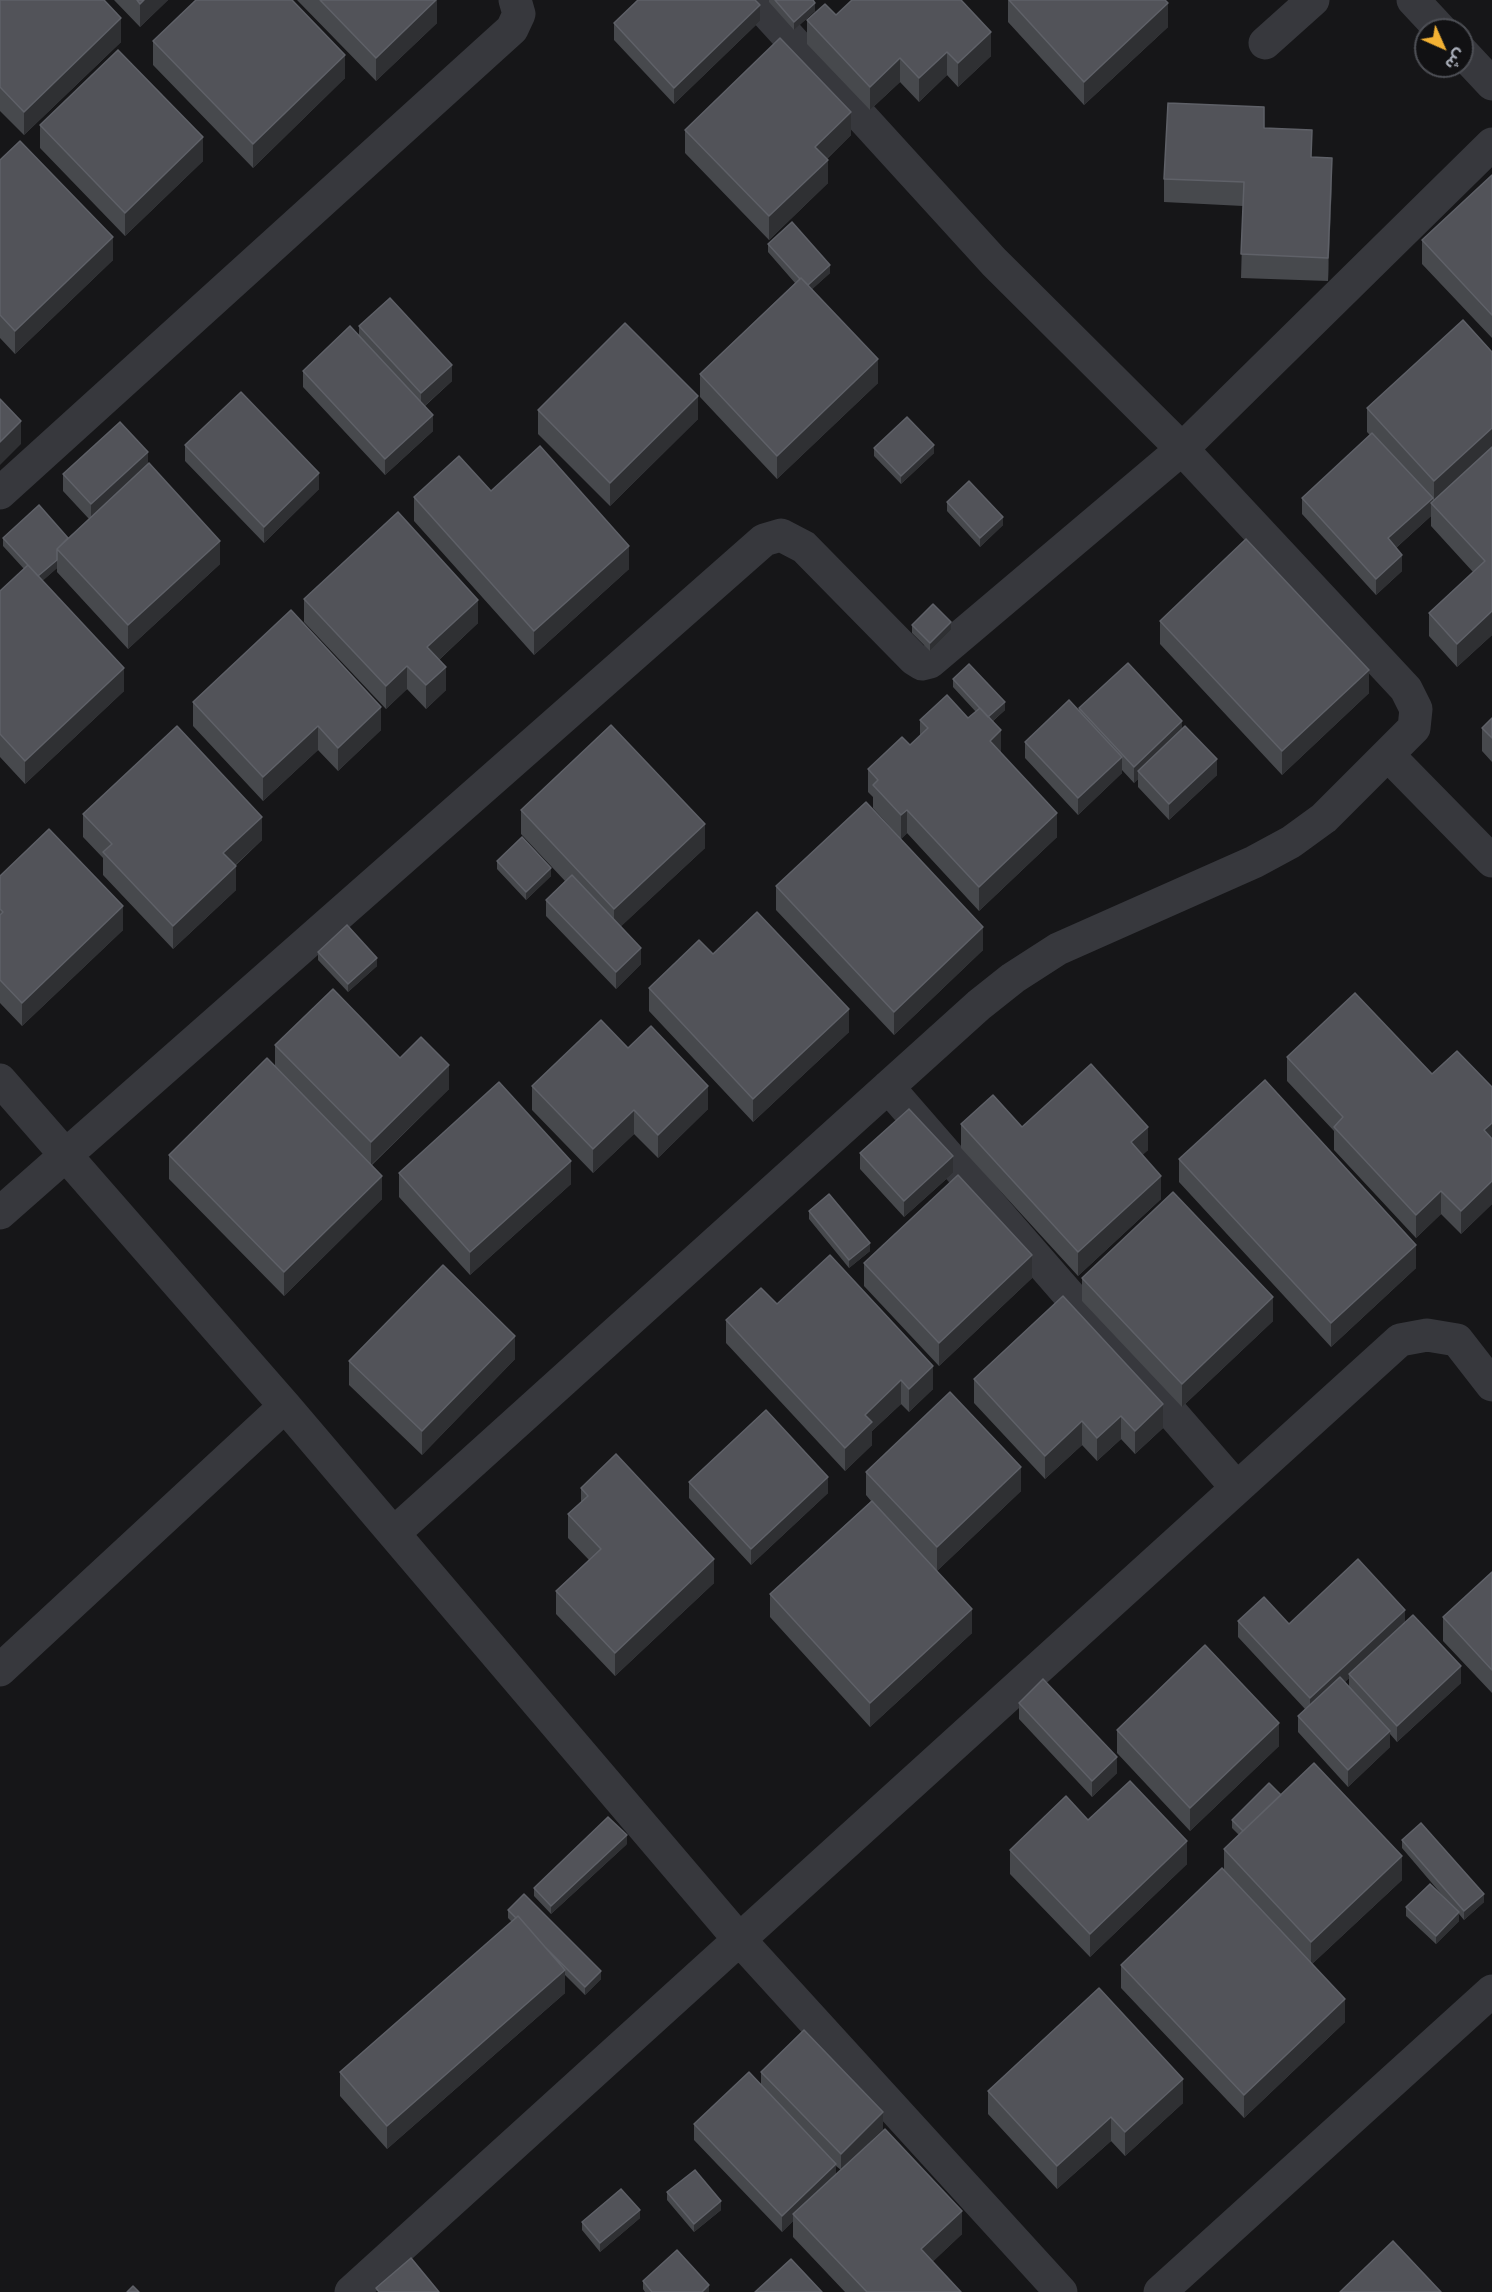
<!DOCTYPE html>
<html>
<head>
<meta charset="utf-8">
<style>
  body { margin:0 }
  #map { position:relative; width:1492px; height:2292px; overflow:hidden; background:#161618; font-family:Jost,"Noto Sans Arabic",sans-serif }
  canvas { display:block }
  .north { position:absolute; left:1414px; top:18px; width:60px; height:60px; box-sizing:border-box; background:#111113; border:2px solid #4d4f55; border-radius:50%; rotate:135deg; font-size:16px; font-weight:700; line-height:24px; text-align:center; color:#a8adb8 }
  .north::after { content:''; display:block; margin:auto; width:21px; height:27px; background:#f2b134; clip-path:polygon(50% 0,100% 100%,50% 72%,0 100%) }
</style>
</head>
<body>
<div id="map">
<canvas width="1492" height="2292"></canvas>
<div class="north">ش</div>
</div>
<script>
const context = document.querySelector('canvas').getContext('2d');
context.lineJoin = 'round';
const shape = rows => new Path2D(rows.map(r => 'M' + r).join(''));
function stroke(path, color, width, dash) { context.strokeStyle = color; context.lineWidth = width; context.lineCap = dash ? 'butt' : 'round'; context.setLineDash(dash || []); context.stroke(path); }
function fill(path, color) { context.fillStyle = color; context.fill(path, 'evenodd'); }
stroke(shape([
  [1413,0,1441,30],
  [1265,43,1313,0],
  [1462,52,1492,84],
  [0,493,512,29,519,14,515,0],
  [1388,755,1492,861],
  [0,1080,285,1406,738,1938,1061,2292],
  [888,1087,1237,1488],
  [0,1213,764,540,781,535,804,547,914,659,922,664,930,662,1182,449,1492,144],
  [394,1533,979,1005,1013,978,1058,949,1254,862,1291,842,1324,818,1414,728,1416,709,1406,689,1182,449,994,262,755,0],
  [0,1670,285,1406],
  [351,2292,1400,1340,1427,1335,1457,1340,1492,1385],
  [1160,2292,1492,1991]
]), '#37383d', 33);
fill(shape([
  [0,0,121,42,24,135,0,111],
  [114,0,168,0,140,27],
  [297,0,437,0,437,23,376,81],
  [769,0,813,0,815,11,794,30,769,2],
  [1008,0,1165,0,1168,27,1084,105,1008,22],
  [836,15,991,56,958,87,947,75,919,102,900,82,870,110,807,44,807,20],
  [760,21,674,104,614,40,614,23],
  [153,41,345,78,253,168,153,65],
  [40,125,203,161,125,236,40,148],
  [1264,128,1312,157,1332,181,1328,281,1241,278,1243,206,1164,202,1164,179],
  [685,130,851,135,827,159,828,183,769,240,685,153],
  [0,160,113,260,15,354,0,338],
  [1492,175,1492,338,1422,264,1422,240],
  [768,244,830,273,812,289,878,383,777,479,700,397,700,374,795,283,768,252],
  [359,326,452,381,425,406,433,431,385,475,303,387,303,371,359,336],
  [1492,352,1492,635,1457,667,1429,636,1429,613,1473,572,1431,526,1431,516,1396,548,1402,571,1376,595,1302,514,1302,498,1370,435,1367,432,1367,408],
  [538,410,698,419,610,506,538,434],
  [185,445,319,489,264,543,185,461],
  [874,448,934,453,901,484,874,456],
  [148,464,220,564,128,649,57,572,57,568,42,581,124,691,25,784,0,757,0,591,24,569,3,546,3,538,68,538,89,519,63,491,63,474],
  [491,491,629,569,534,655,414,521,414,497],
  [947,502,1003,525,980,547,947,511],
  [304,599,478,623,439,660,446,690,426,709,407,689,386,709,304,622],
  [1160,621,1369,693,1282,775,1160,644],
  [912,625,951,630,930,651,912,633],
  [953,679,1005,710,993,721,1001,753,1057,837,979,911,907,833,901,839,873,808,873,797,868,792,868,769,910,745,920,736,920,720,968,718,976,712,953,687],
  [193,702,381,730,338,771,318,750,263,801,193,726],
  [1079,708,1182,729,1217,775,1169,820,1138,787,1138,779,1134,783,1122,770,1122,773,1078,815,1025,758,1025,742,1079,711],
  [1492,718,1492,762,1482,751,1482,728],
  [521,810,705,848,621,926,641,964,616,989,546,916,546,900,565,881,521,834],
  [83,814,262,840,235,866,236,890,173,949,103,875,103,858,83,837],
  [497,861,551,876,526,900,497,869],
  [0,876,123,930,22,1026,0,1003],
  [776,886,983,950,894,1035,776,910],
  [318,952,377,966,348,992,318,960],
  [713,954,849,1032,753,1122,649,1011,649,988],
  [275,1045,400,1058,449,1089,372,1165,382,1199,284,1296,169,1179,169,1155,275,1067],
  [628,1048,708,1109,658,1158,634,1134,593,1173,532,1110,532,1086],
  [1287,1057,1432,1074,1492,1087,1492,1204,1461,1234,1441,1214,1416,1238,1334,1150,1334,1131,1287,1081],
  [961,1124,1022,1127,1148,1150,1142,1155,1161,1199,1078,1276,961,1148],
  [860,1153,953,1173,904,1217,860,1169],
  [1179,1159,1416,1268,1331,1347,1179,1182],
  [399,1173,571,1184,470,1275,399,1197],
  [809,1211,870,1251,849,1268,809,1219],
  [864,1263,1032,1278,939,1366,864,1286],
  [1082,1278,1273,1321,1182,1407,1082,1301],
  [1063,1296,1163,1428,1135,1454,1121,1439,1097,1461,1082,1445,1045,1479,974,1403,974,1379],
  [777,1304,933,1389,909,1412,901,1404,872,1431,872,1445,845,1471,726,1343,726,1320],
  [515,1359,422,1455,349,1385,349,1361],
  [866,1472,1021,1491,937,1571,972,1633,870,1727,770,1617,770,1594,871,1501,866,1495],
  [689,1482,828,1493,751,1565,689,1498],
  [581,1488,714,1583,615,1676,556,1614,556,1591,589,1560,568,1538,568,1514,581,1502],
  [1492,1572,1492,1693,1443,1641,1443,1617],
  [1238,1621,1289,1624,1405,1623,1461,1683,1397,1742,1390,1734,1390,1747,1348,1787,1298,1732,1298,1716,1305,1709,1238,1637],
  [1349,1678,1349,1687,1345,1682],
  [1019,1703,1117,1773,1092,1797,1019,1719],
  [1117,1730,1279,1746,1190,1831,1117,1753],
  [1281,1795,1402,1880,1312,1964,1345,2022,1244,2118,1121,1988,1121,1965,1224,1870,1224,1849,1239,1835,1232,1828,1232,1820],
  [1088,1820,1187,1864,1090,1957,1010,1874,1010,1850],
  [1402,1840,1484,1902,1464,1920,1459,1914,1459,1921,1436,1944,1406,1916,1406,1907,1448,1902,1402,1848],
  [627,1844,551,1914,534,1896,534,1888],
  [508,1910,601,1979,585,1995,565,1975,565,1993,387,2149,340,2096,340,2072,512,1922,508,1918],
  [761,2072,883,2129,844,2167,962,2234,932,2262,961,2292,845,2292,793,2237,793,2221,782,2232,694,2140,694,2124,761,2084],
  [836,2166,841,2170,836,2174],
  [988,2091,1183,2103,1125,2156,1111,2141,1057,2189,988,2114],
  [667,2192,721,2210,694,2232,667,2200],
  [640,2218,600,2252,582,2230,582,2222],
  [643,2281,709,2292,645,2292,643,2289]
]), '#47494d');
fill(shape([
  [144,0,168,0,140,27,140,4],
  [436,0,437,0,437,23,376,81,376,58],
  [815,3,815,11,794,30,794,22],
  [1168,3,1168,27,1084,105,1084,82],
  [760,5,760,21,674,104,674,88],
  [121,18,121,42,24,135,24,112],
  [991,32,991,56,958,87,958,63],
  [947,52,947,75,919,102,919,78],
  [345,55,345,78,253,168,253,144],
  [900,58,900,82,870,110,870,87],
  [851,112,851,135,815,170,815,147],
  [203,137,203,161,125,236,125,213],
  [1332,158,1332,181,1328,281,1328,258],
  [828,160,828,183,769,240,769,216],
  [113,237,113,260,15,354,15,331],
  [830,265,830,273,806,295,806,287],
  [878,359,878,383,777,479,777,456],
  [452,365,452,381,421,409,421,393],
  [698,396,698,419,610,506,610,483],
  [433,415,433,431,385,475,385,459],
  [21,421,21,444,0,465,0,442],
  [1492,428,1492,452,1434,505,1434,481],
  [934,445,934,453,901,484,901,476],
  [148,452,148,468,91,521,91,504],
  [319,473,319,489,264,543,264,527],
  [1433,498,1433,505,1431,503,1431,516,1388,555,1388,538],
  [1003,517,1003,525,980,547,980,538],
  [220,541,220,564,128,649,128,625],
  [629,546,629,569,534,655,534,631],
  [1402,555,1402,571,1376,595,1376,579],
  [57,560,57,568,38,585,38,576],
  [478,600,478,623,427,671,427,647],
  [1492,611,1492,635,1457,667,1457,644],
  [951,622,951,630,930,651,930,643],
  [407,666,407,689,386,709,386,686],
  [446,667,446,690,426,709,426,685],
  [124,668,124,691,25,784,25,761],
  [1369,670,1369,693,1282,775,1282,751],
  [1005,702,1005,710,988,725,988,717],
  [381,707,381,730,338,771,338,748],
  [1182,721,1182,737,1138,771,1138,779,1134,783,1134,767],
  [318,726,318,750,263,801,263,777],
  [1001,730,1001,754,990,741],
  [1122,757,1122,773,1078,815,1078,798],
  [1217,759,1217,775,1169,820,1169,804],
  [907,810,907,833,901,839,901,815],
  [1057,813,1057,837,979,911,979,887],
  [262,817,262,840,223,876,223,853],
  [705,824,705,848,614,933,614,909],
  [236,866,236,890,173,949,173,926],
  [551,868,551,876,526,900,526,892],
  [123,906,123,930,22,1026,22,1003],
  [983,927,983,950,894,1035,894,1012],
  [641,948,641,964,616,989,616,972],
  [377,958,377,966,348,992,348,984],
  [849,1009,849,1032,753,1122,753,1099],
  [449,1065,449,1089,371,1165,371,1142],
  [708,1086,708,1109,658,1158,658,1135],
  [634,1110,634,1134,593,1173,593,1149],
  [1492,1123,1492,1146,1484,1130],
  [1148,1127,1148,1150,1131,1166,1131,1142],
  [953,1156,953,1173,904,1217,904,1201],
  [571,1161,571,1184,470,1275,470,1252],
  [382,1176,382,1199,284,1296,284,1272],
  [1161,1176,1161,1199,1078,1276,1078,1252],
  [1492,1181,1492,1204,1461,1234,1461,1211],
  [1441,1191,1441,1214,1416,1238,1416,1215],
  [870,1243,870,1251,849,1268,849,1260],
  [1416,1245,1416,1268,1331,1347,1331,1323],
  [1032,1255,1032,1278,939,1366,939,1343],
  [1273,1297,1273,1321,1182,1407,1182,1384],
  [515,1336,515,1359,422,1455,422,1431],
  [933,1366,933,1389,909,1412,909,1389],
  [901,1380,901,1404,872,1431,872,1445,845,1471,845,1448,865,1415],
  [1163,1404,1163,1428,1135,1454,1135,1431],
  [1121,1416,1121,1439,1097,1461,1097,1438],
  [1082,1421,1082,1445,1045,1479,1045,1456],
  [1021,1467,1021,1491,937,1571,937,1547],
  [828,1477,828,1493,751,1565,751,1549],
  [714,1559,714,1583,615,1676,615,1653],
  [972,1609,972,1633,870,1727,870,1703],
  [1405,1610,1405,1626,1349,1674,1349,1678,1310,1714,1310,1698],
  [1461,1666,1461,1683,1397,1742,1397,1726],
  [1279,1723,1279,1746,1190,1831,1190,1808],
  [1390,1731,1390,1747,1348,1787,1348,1770],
  [1117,1757,1117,1773,1092,1797,1092,1781],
  [627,1835,627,1844,551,1914,551,1906],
  [1187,1841,1187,1864,1090,1957,1090,1934],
  [1402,1856,1402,1880,1311,1965,1311,1942],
  [1484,1894,1484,1902,1464,1920,1464,1911],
  [1459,1912,1459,1921,1436,1944,1436,1936],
  [565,1970,565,1993,387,2149,387,2126],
  [601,1971,601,1979,585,1995,585,1987],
  [1345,1999,1345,2022,1244,2118,1244,2095],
  [1183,2079,1183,2103,1125,2156,1125,2132],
  [883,2112,883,2129,841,2170,841,2154],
  [1111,2117,1111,2141,1057,2189,1057,2166],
  [836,2164,836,2180,793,2214,793,2221,782,2232,782,2216],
  [721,2201,721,2210,694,2232,694,2224],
  [640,2210,640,2218,600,2252,600,2243],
  [962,2211,962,2234,921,2273,921,2249],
  [709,2285,709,2292,702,2292]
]), '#2f3033');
const building = shape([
  [0,0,104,0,121,18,24,112,0,87,0,0],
  [137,0,144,0,140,4,137,0],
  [196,0,292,0,345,55,253,144,153,41,196,0],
  [320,0,436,0,376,58,320,0],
  [638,0,755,0,760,5,674,88,614,23,638,0],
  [775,0,813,0,815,3,794,22,775,0],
  [852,0,961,0,991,32,958,63,947,52,919,78,900,58,870,87,807,20,825,4,836,15,852,0],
  [1009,0,1165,0,1168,3,1084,82,1009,0],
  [780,38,851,112,815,147,828,160,769,216,685,130,780,38],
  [118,50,203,137,125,213,40,125,118,50],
  [1168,103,1264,107,1264,128,1312,130,1311,157,1332,158,1328,258,1241,254,1244,182,1164,179,1168,103],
  [20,141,113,237,15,331,0,315,0,160,20,141],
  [1492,175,1492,315,1422,240,1492,175],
  [792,222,830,265,808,285,801,278,800,279,768,244,792,222],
  [801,278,878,359,777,456,700,374,801,278],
  [390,298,452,365,421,393,359,326,390,298],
  [1463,320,1492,352,1492,428,1434,481,1367,408,1463,320],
  [625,323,698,396,610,483,538,410,625,323],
  [350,326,433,415,385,459,303,371,350,326],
  [241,392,319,473,264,527,185,445,241,392],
  [0,399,21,421,0,442,0,399],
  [907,417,934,445,901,476,874,448,907,417],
  [120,422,148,452,91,504,63,474,120,422],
  [1372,433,1433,498,1388,538,1402,555,1376,579,1302,498,1372,433],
  [540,446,629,546,534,631,414,497,459,456,491,491,540,446],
  [1492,447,1492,611,1457,644,1429,613,1485,561,1431,503,1492,447],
  [149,463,220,541,128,625,57,549,149,463],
  [969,481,1003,517,980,538,947,502,969,481],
  [39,505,68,538,57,549,57,560,38,576,3,538,39,505],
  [398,512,478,600,427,647,446,667,426,685,407,666,386,686,304,599,398,512],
  [1246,539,1369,670,1282,751,1160,621,1246,539],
  [28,565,124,668,25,761,0,734,0,591,28,565],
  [933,604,951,622,930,643,912,625,933,604],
  [291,610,381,707,338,748,318,726,263,777,193,702,291,610],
  [1128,663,1182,721,1134,767,1079,708,1128,663],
  [969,664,1005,702,988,717,953,679,969,664],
  [947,695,968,718,980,708,1001,730,990,741,1057,813,979,887,907,810,901,815,873,785,878,780,868,769,902,737,910,745,928,728,920,720,947,695],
  [1069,700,1122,757,1078,798,1025,742,1069,700],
  [1492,718,1492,738,1482,728,1492,718],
  [611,725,705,824,614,909,521,810,611,725],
  [177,726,262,817,223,853,236,866,173,926,103,852,112,844,83,814,177,726],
  [1185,726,1217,759,1169,804,1138,771,1185,726],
  [866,802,983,927,894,1012,776,886,866,802],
  [49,829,123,906,22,1003,0,980,0,915,3,912,0,909,0,876,49,829],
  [522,837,551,868,526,892,497,861,522,837],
  [572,875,641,948,616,972,546,900,572,875],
  [757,912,849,1009,753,1099,649,988,699,940,713,954,757,912],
  [347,925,377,958,348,984,318,952,347,925],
  [333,989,400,1058,421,1037,449,1065,371,1142,275,1045,333,989],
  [1355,993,1432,1074,1457,1051,1492,1087,1492,1123,1484,1130,1492,1139,1492,1181,1461,1211,1441,1191,1416,1215,1334,1127,1343,1117,1287,1057,1355,993],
  [601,1020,628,1048,651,1026,708,1086,658,1135,634,1110,593,1149,532,1086,601,1020],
  [267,1058,382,1176,284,1272,169,1155,267,1058],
  [1091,1064,1148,1127,1131,1142,1161,1176,1078,1252,961,1124,993,1095,1022,1127,1091,1064],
  [1265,1080,1416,1245,1331,1323,1179,1159,1265,1080],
  [499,1082,571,1161,470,1252,399,1173,499,1082],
  [909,1109,953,1156,904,1201,860,1153,909,1109],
  [958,1175,1032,1255,939,1343,864,1263,958,1175],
  [1173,1192,1273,1297,1182,1384,1082,1278,1173,1192],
  [829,1194,870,1243,849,1260,809,1211,829,1194],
  [830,1255,933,1366,909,1389,901,1380,865,1415,872,1422,845,1448,726,1320,761,1288,777,1304,830,1255],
  [443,1265,515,1336,422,1431,349,1361,443,1265],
  [1063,1296,1163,1404,1135,1431,1121,1416,1097,1438,1082,1421,1045,1456,974,1379,1063,1296],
  [950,1392,1021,1467,937,1547,866,1472,950,1392],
  [766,1410,828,1477,751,1549,689,1482,766,1410],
  [616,1454,714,1559,615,1653,556,1591,601,1549,568,1514,588,1496,581,1488,616,1454],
  [872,1501,972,1609,870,1703,770,1594,872,1501],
  [1358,1559,1405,1610,1310,1698,1238,1621,1264,1597,1289,1624,1358,1559],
  [1492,1572,1492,1670,1443,1617,1492,1572],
  [1413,1615,1461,1666,1397,1726,1349,1674,1413,1615],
  [1205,1645,1279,1723,1190,1808,1117,1730,1205,1645],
  [1340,1677,1390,1731,1348,1770,1298,1716,1340,1677],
  [1043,1679,1117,1757,1092,1781,1019,1703,1043,1679],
  [1314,1763,1402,1856,1311,1942,1224,1849,1314,1763],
  [1130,1781,1187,1841,1090,1934,1010,1850,1066,1796,1088,1820,1130,1781],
  [1269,1783,1281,1795,1243,1831,1232,1820,1269,1783],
  [608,1817,627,1835,551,1906,534,1888,608,1817],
  [1421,1823,1484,1894,1464,1911,1402,1840,1421,1823],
  [1222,1868,1345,1999,1244,2095,1121,1965,1222,1868],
  [1430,1884,1459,1912,1436,1936,1406,1907,1430,1884],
  [524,1894,601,1971,585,1987,545,1947,518,1916,516,1918,508,1910,524,1894],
  [518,1916,565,1970,387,2126,340,2072,518,1916],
  [1099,1988,1183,2079,1125,2132,1111,2117,1057,2166,988,2091,1099,1988],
  [804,2030,883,2112,841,2154,761,2072,804,2030],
  [749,2072,836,2164,782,2216,694,2124,749,2072],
  [885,2129,962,2211,921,2249,961,2292,867,2292,793,2214,885,2129],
  [695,2170,721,2201,694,2224,667,2192,695,2170],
  [621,2189,640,2210,600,2243,582,2222,621,2189],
  [1393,2241,1441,2292,1340,2292,1393,2241],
  [677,2250,709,2285,702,2292,652,2292,643,2281,677,2250],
  [411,2258,439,2292,379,2292,376,2288,411,2258],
  [791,2259,822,2292,755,2292,791,2259],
  [133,2286,139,2292,127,2292,133,2286]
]);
fill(building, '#525359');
stroke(building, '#5f6168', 1.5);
</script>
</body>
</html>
